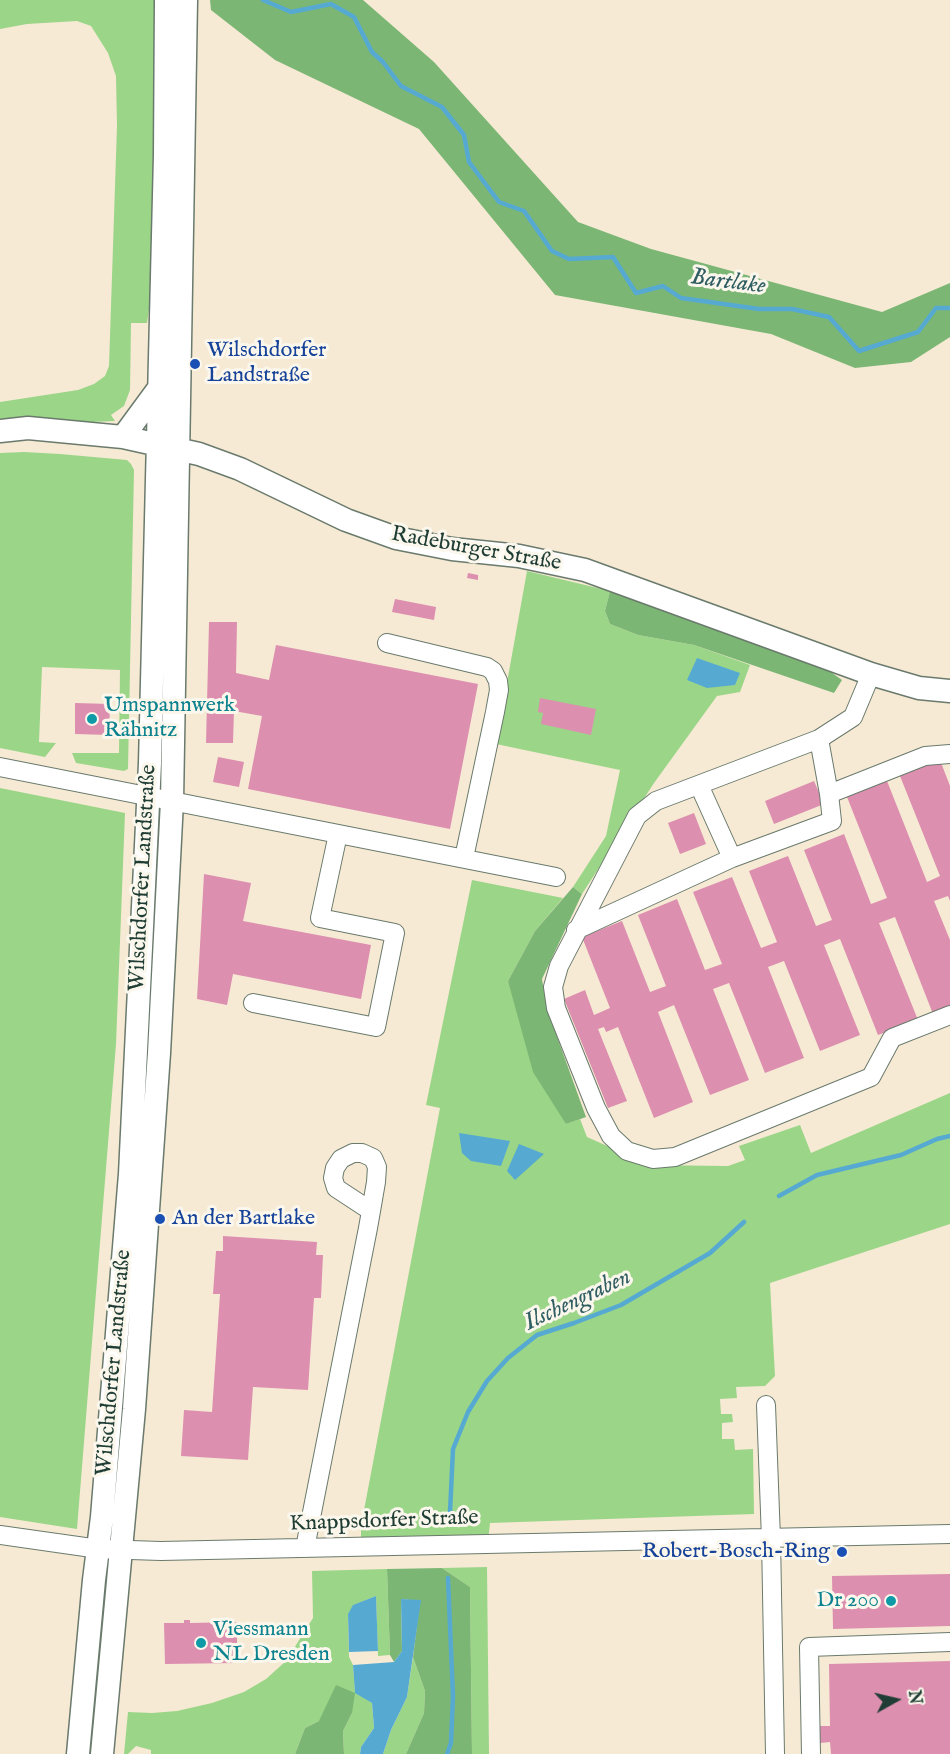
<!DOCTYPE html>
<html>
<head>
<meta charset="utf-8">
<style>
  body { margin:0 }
  #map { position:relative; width:950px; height:1754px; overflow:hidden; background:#f6ead5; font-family:"IM FELL English",serif }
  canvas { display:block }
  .north { position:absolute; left:866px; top:1670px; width:60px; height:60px; -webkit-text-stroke:4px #fbf7ec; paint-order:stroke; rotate:82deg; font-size:16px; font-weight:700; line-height:24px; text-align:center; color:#1f3d34 }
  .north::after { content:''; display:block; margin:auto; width:21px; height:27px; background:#1f3d34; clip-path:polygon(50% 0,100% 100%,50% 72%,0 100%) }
</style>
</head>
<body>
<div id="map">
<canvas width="950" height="1754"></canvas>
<div class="north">N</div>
</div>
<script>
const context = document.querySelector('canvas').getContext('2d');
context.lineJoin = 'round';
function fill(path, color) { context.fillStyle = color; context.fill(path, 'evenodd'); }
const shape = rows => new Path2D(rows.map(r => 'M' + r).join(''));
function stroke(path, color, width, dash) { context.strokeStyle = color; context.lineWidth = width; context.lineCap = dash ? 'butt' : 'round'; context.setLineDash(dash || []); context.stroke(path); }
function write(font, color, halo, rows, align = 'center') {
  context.font = font + ' "IM FELL English",serif'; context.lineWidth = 6; context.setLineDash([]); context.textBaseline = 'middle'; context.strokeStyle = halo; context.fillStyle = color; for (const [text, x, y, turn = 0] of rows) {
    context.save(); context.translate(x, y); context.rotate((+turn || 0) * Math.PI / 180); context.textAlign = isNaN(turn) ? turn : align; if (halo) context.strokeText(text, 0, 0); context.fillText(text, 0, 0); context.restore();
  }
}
fill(shape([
  [0,0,158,0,154,275,147,323,131,323,130,390,124,406,111,415,115,421,92,422,38,418,0,420,0,402,78,390,94,384,105,376,109,366,117,126,116,76,108,53,91,26,77,21,27,24,0,29],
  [24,452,60,454,127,460,131,464,134,470,128,769,124,771,76,763,72,753,119,753,120,670,42,667,39,742,56,743,45,757,0,748,0,453],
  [527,571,610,591,605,611,610,624,638,635,694,645,750,665,740,692,717,696,654,783,582,894,573,887,606,836,620,770,496,744],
  [0,788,125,813,116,1044,77,1529,0,1517],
  [472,880,563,898,535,931,508,981,566,1124,580,1119,587,1137,650,1165,728,1166,745,1160,739,1146,800,1125,811,1153,950,1093,950,1224,770,1283,775,1376,765,1386,736,1387,737,1398,720,1399,721,1414,732,1414,733,1422,722,1423,722,1439,734,1439,735,1450,753,1449,754,1514,490,1523,487,1551,361,1553,361,1526,440,1108,426,1105],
  [487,1567,489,1754,472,1754,470,1587,442,1568],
  [387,1569,390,1655,378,1656,376,1596,354,1605,348,1614,349,1657,353,1665,355,1692,372,1703,374,1728,361,1747,360,1754,344,1754,343,1731,352,1713,319,1721,305,1728,295,1754,151,1754,151,1750,136,1746,128,1754,124,1754,128,1712,152,1713,177,1711,212,1703,244,1692,266,1679,286,1661,313,1618,312,1571],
  [413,1657,425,1691,424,1713,406,1754,383,1754,391,1730,407,1697]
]), '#9bd588');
fill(shape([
  [210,0,363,0,434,62,578,222,651,249,882,312,950,283,950,337,911,362,855,368,771,334,555,295,419,129,275,60,211,10],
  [610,591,828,670,842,680,834,693,694,645,638,635,610,624,605,611],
  [573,887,582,894,542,979,547,1009,586,1117,566,1124,533,1072,508,981,535,931],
  [442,1568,470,1587,472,1754,406,1754,424,1713,425,1691,413,1657,420,1601,401,1599,402,1651,394,1662,390,1655,387,1569],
  [336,1685,355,1693,352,1713,343,1731,344,1754,295,1754,305,1728,319,1721]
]), '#7cb674');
fill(shape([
  [697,658,740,673,735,685,707,688,687,680],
  [459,1133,510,1141,501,1166,471,1161,462,1153],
  [519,1144,544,1154,515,1180,507,1171],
  [376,1596,378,1651,349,1652,348,1614,353,1605],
  [401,1599,421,1600,407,1697,391,1730,383,1754,360,1754,361,1747,374,1728,372,1703,355,1693,353,1665,394,1662,402,1651]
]), '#56aad2');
stroke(shape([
  [263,0,291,12,331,4,354,17,372,52,383,62,401,86,442,107,464,135,469,162,499,202,524,211,552,251,569,259,613,257,636,293,663,286,681,298,759,309,792,309,829,317,859,351,918,332,936,308,950,308],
  [779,1196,817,1175,901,1155,937,1139,950,1136],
  [450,1512,453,1449,468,1412,487,1381,508,1358,537,1335,574,1323,621,1305,710,1253,744,1222],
  [447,1754,451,1743,453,1696,448,1578]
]), '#56aad2', 4.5);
fill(shape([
  [468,573,478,575,478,580,467,578],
  [395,599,436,607,434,620,392,612],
  [209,622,237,622,236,673,269,680,276,645,478,684,450,829,248,789,262,716,234,711,233,743,206,743],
  [540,698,596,709,591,735,541,724,543,713,538,712],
  [75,703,110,704,109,735,75,734],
  [218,757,244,762,239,787,213,782],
  [940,760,950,786,950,901,948,896,934,901,950,940,950,1007,933,1014,895,917,879,923,918,1020,878,1035,840,939,824,945,860,1035,820,1051,784,961,768,967,804,1058,765,1073,729,983,713,989,749,1080,710,1095,674,1005,658,1012,693,1102,654,1118,618,1027,606,1032,604,1027,598,1029,627,1101,608,1108,564,999,585,990,594,1015,610,1008,582,937,622,921,650,992,666,986,638,915,677,899,705,970,722,964,693,892,732,877,761,948,777,942,749,871,788,856,816,926,832,920,804,850,844,834,871,904,887,898,847,797,887,781,927,882,940,876,900,776],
  [814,781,824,804,774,824,765,801],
  [694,813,706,844,680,854,668,823],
  [204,874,251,883,243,921,371,945,361,999,233,974,227,1005,197,999],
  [223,1236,317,1242,316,1255,323,1255,321,1298,314,1298,308,1390,253,1387,248,1460,181,1456,184,1410,212,1412,220,1294,213,1294,216,1251,223,1251],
  [950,1574,950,1626,833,1629,832,1576],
  [184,1620,190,1620,190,1623,237,1622,237,1663,165,1664,164,1623,184,1623],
  [950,1661,950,1754,831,1754,830,1742,820,1743,820,1726,830,1726,829,1664]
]), '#dd8faf');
const minor = shape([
  [387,643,487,667,493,671,498,681,499,690,495,712,464,858],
  [871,674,853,717,819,739,656,801,637,816,559,966,553,987,556,1008,596,1108,611,1136,627,1151,653,1159,675,1157,871,1077,892,1038,950,1015],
  [0,767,556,877],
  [699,785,732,858],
  [829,794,925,756,950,754],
  [576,930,732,858,832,821,829,794,819,739],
  [253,1003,376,1027,395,933,320,918,338,834],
  [766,1405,771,1539,775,1754],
  [0,1535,99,1549,161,1551,950,1534],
  [305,1548,368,1228,371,1211,376,1182,377,1167,373,1158,362,1153,353,1153,341,1159,335,1168,333,1178,336,1188,371,1211],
  [811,1754,809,1647,950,1642]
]);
const major = shape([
  [0,431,28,428,123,437,199,454,240,469,346,520,396,538,452,549,519,556,585,570,871,674,919,688,950,691],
  [123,437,159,388],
  [78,1754,94,1580,102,1517,130,1174,150,763,165,155,166,0],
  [102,1754,134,1409,159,1053,172,801,186,0]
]);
stroke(minor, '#6a7a6c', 20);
stroke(major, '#6a7a6c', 25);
stroke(minor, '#fff', 18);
stroke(major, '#fff', 22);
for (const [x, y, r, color] of [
  [195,364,6,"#1a4fb4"],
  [92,719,6,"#0f9aa8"],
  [160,1219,6,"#1a4fb4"],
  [842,1552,6,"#1a4fb4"],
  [891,1601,6,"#0f9aa8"],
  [201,1643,6,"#0f9aa8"]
]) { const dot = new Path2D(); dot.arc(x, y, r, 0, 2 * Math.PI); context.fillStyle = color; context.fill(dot); stroke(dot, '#fbf7ec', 2); }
write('22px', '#164399', '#fbf7ec', [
  ["Wilschdorfer",207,351],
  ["Landstraße",207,376],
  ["An der Bartlake",172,1219],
  ["Robert-Bosch-Ring",830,1552,"right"]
], 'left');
write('22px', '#1f3d34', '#fbf7ec', [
  ["Radeburger Straße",476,550,10],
  ["Wilschdorfer Landstraße",144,878,-87],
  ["Wilschdorfer Landstraße",115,1363,-85],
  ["Knappsdorfer Straße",384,1522,-2]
]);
write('22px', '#0d838f', '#fbf7ec', [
  ["Umspannwerk",104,706],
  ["Rähnitz",104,731],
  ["Dr 200",879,1601,"right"],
  ["Viessmann",213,1630],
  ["NL Dresden",213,1655]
], 'left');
write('italic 24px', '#305e63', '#fbf7ec', [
  ["Bartlake",728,283,7],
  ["Ilschengraben",578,1301,-25]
]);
</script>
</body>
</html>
